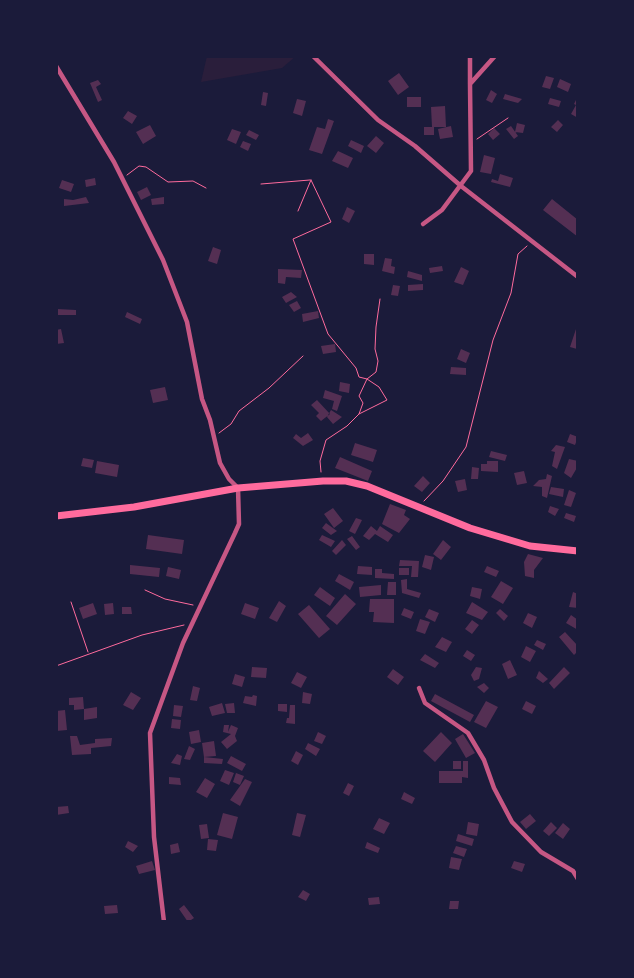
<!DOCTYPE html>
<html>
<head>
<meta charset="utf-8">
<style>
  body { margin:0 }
  #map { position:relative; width:634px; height:978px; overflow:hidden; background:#1b1b3a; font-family:Bitter,serif }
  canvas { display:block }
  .frame { position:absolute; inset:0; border:58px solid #1b1b3a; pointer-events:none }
</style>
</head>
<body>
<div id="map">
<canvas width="634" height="978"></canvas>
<div class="frame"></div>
</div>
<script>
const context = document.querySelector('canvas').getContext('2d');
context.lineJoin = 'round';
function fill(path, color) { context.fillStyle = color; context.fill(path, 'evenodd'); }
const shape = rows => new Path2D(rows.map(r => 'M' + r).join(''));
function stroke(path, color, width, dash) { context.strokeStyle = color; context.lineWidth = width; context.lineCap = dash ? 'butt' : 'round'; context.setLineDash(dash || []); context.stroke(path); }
fill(shape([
  [207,56,296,56,282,68,201,82]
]), '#2a1e3b');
fill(shape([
  [399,73,409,87,398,95,388,81],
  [546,76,554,78,550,89,542,87],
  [560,79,571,84,568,92,557,87],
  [98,80,101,84,96,87,102,100,98,102,90,83],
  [491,90,497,94,492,103,486,100],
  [263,92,268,93,266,106,261,105],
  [505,94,522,99,518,103,503,99],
  [407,97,421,97,421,107,407,107],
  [550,98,561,101,559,107,548,104],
  [297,99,306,101,302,116,293,113],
  [576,100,578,101,578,118,571,114,576,105,574,104],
  [445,106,446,127,434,127,434,135,424,135,424,127,432,127,431,107],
  [128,111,137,116,132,124,123,118],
  [328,119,334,121,322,154,309,150,317,127,325,129],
  [558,120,563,125,557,132,551,127],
  [517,123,525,125,523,133,515,132],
  [150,125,156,136,143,144,136,132],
  [451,126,453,137,440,139,438,129],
  [511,126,518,136,514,139,506,129],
  [494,128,500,134,493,140,488,134],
  [232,129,241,132,236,144,227,140],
  [249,130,259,135,256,140,246,135],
  [376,136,384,143,376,153,367,146],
  [351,140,364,146,361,153,348,146],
  [243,141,251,144,248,151,240,147],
  [338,151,353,158,348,168,332,161],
  [484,155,495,158,491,174,480,172],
  [500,174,513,178,510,187,491,182,492,179,498,181],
  [95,178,96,185,86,187,85,180],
  [62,180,74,184,71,192,59,188],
  [147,187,151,195,141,200,137,192],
  [86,197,89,203,64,206,64,199,73,200],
  [164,197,164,204,152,205,151,199],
  [552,199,578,220,578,237,543,210],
  [347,207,355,211,349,223,342,219],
  [213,247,221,250,217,264,208,261],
  [364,254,374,254,374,265,364,264],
  [385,258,392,259,391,266,395,267,394,274,382,271],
  [442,266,443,271,430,273,429,268],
  [461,267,469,271,463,285,454,282],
  [278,269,302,270,301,278,286,277,285,284,278,283],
  [408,271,422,275,422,281,407,277],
  [423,284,423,290,408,291,408,285],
  [393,285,400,286,398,296,391,295],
  [291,292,297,297,286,303,282,297],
  [297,301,301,308,294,312,289,305],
  [57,309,76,310,76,315,57,315],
  [318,311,319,318,303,322,302,314],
  [127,312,142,319,140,324,125,317],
  [577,326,578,348,577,349,570,347],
  [61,329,64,343,56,344,56,330],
  [335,344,336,352,323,354,321,346],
  [461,349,470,353,466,363,457,359],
  [451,367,466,368,466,375,450,374],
  [340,382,350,384,349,393,339,391],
  [165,387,168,400,153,403,150,390],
  [325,390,342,396,337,411,332,409,334,401,323,398],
  [317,400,330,414,321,421,316,416,319,413,311,405],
  [331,410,342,417,333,424,327,417],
  [308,433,313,440,303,446,293,438,296,434,301,438],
  [570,434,578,437,575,445,567,442],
  [355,443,377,450,373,462,351,455],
  [556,445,565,447,557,469,552,466,555,452,551,451],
  [491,451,507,455,505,461,489,457],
  [340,457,372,471,368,481,335,468],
  [83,458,94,460,92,468,81,466],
  [569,459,578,461,578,466,571,478,564,473],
  [97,461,119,465,117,477,95,473],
  [487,461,498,461,498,472,481,471,481,464,487,464],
  [472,467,479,468,478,479,471,479],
  [524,471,527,483,517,485,514,473],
  [547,474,552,476,547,498,542,496,542,487,533,486,539,480,546,479],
  [423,476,430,483,422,492,414,486],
  [465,479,467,490,458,492,455,481],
  [551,487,564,489,563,497,549,494],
  [569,490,576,493,571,507,564,505],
  [390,504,406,510,404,515,410,519,399,533,382,524],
  [550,506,559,509,555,516,548,512],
  [333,508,343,521,334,528,324,514],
  [566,513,576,516,574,522,564,518],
  [356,518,362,520,355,534,349,531],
  [326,523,337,531,331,535,322,528],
  [371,526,377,531,380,526,393,535,388,542,375,534,369,540,363,536],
  [148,535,184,540,182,554,146,549],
  [322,535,335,541,331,547,319,540],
  [352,536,360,547,356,550,347,539],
  [342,540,346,545,336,555,332,551],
  [443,540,451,547,441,560,433,554],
  [528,554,543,558,534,570,534,578,525,576,524,562],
  [425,555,434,557,431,570,422,567],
  [400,560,419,561,418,577,411,577,412,566,399,566],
  [130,565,160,568,159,577,130,574],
  [358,566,372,567,372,575,357,574],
  [487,566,499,571,496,577,484,572],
  [168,567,181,570,179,579,166,576],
  [399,568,409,568,409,575,399,575],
  [375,569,382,569,382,573,394,574,394,579,375,578],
  [339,574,354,582,350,590,335,581],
  [407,579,407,589,421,593,419,598,402,593,401,580],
  [501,581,513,588,503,604,491,597],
  [388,582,396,582,396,595,387,595],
  [381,585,381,595,360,597,359,587],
  [320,587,335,598,330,606,314,595],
  [472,587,482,589,480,599,470,596],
  [573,592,578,594,578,608,569,607],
  [345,594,356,604,337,625,326,616],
  [370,599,394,599,394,623,373,622,374,612,369,612],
  [279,601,286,606,277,622,269,618],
  [472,602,488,612,482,620,466,613],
  [93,603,97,614,83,619,79,608],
  [113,603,114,614,105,615,104,604],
  [245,603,259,608,255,619,241,614],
  [309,605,330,629,319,638,298,614],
  [122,607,131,607,132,614,122,614],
  [404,608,414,612,411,619,401,615],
  [429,609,439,613,435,622,425,617],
  [500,609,508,616,504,621,496,613],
  [528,613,537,617,532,628,523,623],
  [571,615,578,620,578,630,566,623],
  [420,619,430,622,425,634,416,631],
  [472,620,479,625,472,634,465,629],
  [565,632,578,646,578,651,574,655,559,637],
  [442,637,452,642,446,652,435,647],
  [537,640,546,644,543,650,534,645],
  [526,646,536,651,530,662,521,657],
  [467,650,475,655,471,661,463,656],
  [425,654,439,663,435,668,420,660],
  [510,660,517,675,508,679,502,664],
  [252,667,267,668,266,678,251,677],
  [476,667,482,668,479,679,474,681,471,675],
  [564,667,570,673,554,689,549,683],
  [393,669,404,677,398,685,387,677],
  [539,671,548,679,543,683,536,678],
  [297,672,307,677,301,688,291,683],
  [235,674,245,677,242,687,232,684],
  [484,683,489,688,484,693,477,687],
  [193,686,200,688,197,701,190,700],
  [131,692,141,698,133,710,123,705],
  [303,692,312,694,310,704,302,703],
  [435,694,474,715,470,722,431,701],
  [253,695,257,696,256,706,243,703,245,696,252,697],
  [83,697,84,709,97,707,97,718,84,720,84,709,74,710,74,705,69,705,69,698],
  [486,701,498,707,486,728,474,722],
  [526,701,536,706,532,714,522,709],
  [222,703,225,713,212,716,209,707],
  [234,703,235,713,227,713,225,704],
  [278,704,287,704,287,712,278,711],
  [174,705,183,706,181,717,173,716],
  [290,705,295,705,295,724,286,723,287,718,289,718],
  [65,710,67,730,56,731,56,711],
  [172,719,181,720,180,729,171,728],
  [224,725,229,725,228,732,231,725,238,728,235,736,237,741,227,749,221,742,231,734,223,732],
  [199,730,201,742,191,744,189,732],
  [318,732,326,736,322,744,314,741],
  [441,732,452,743,435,762,423,751],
  [463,734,475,753,466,758,455,739],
  [70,736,77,736,80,745,95,743,95,739,112,738,111,746,91,748,91,754,72,755],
  [214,741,216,756,204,757,202,743],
  [308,743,320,749,316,756,305,749],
  [189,746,195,749,190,760,184,759],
  [296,751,303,755,298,765,291,761],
  [177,754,182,756,180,765,171,763],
  [231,756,246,764,242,771,227,763],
  [204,757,223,759,222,764,204,763],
  [453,761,461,761,461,769,453,769],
  [463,761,468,761,468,778,462,777,462,783,439,783,439,771,463,771],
  [225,770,234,773,229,785,220,781],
  [236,773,244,776,240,785,233,782],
  [169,777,180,778,181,785,169,784],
  [205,778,215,784,207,798,196,792],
  [245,779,252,782,240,806,230,800],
  [348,783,354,786,349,796,343,793],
  [404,792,415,798,412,804,401,799],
  [68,806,69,813,56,815,56,807],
  [223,813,238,817,232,839,217,835],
  [297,813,306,815,300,837,292,835],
  [530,814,536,821,526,829,520,822],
  [379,818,390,823,384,834,373,829],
  [468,822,479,824,477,836,466,834],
  [551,822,557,828,549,836,543,831],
  [563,823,570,829,563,839,555,833],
  [207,824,209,838,201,839,199,825],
  [458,834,474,839,472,846,456,841],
  [208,839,218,840,216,851,207,850],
  [128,841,138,846,133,852,125,847],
  [367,842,380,848,378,853,365,848],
  [178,843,180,852,171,854,170,845],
  [456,846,467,849,464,857,453,853],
  [451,857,462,859,459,870,449,868],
  [152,861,155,870,139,874,136,866],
  [514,861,525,864,522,872,511,868],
  [303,890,310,894,306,901,298,897],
  [379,897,380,904,369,905,368,898],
  [450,901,459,901,458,909,449,909],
  [117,905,118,913,105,914,104,906],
  [184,905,194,918,188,922,179,909]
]), '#542f53');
stroke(shape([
  [477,139,508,118],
  [127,175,139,166,146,167,168,182,193,181,206,188],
  [311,180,331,222,293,239,328,334,356,368,359,377,367,379,376,372,378,361,375,349,376,327,380,299],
  [261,184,310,180],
  [298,211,311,180],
  [219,433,231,424,239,411,269,388,303,356],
  [321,472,320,461,326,440,347,426,359,414,363,403,359,396,367,379,379,387,387,400,359,414],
  [424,501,443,481,466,447,493,340,511,293,518,254,527,246],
  [145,590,165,599,193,605],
  [71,602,88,652],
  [56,666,142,635,184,625]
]), '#ff6b9d', 1);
stroke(shape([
  [313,56,378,120,415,146,461,186,578,277],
  [470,56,470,84,495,56],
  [56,66,114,162,163,260,187,322,202,399,210,420,220,463,229,479,238,488,239,524,235,533,183,643,150,733,154,837,164,922],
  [423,224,442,210,471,171,470,84],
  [419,688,425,703,468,733,484,760,494,788,512,822,541,852,573,871,578,879]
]), '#c65784', 4.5);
stroke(shape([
  [56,516,134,507,238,488,323,481,346,481,367,486,470,528,530,546,578,551]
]), '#ff6b9d', 7);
</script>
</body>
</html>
